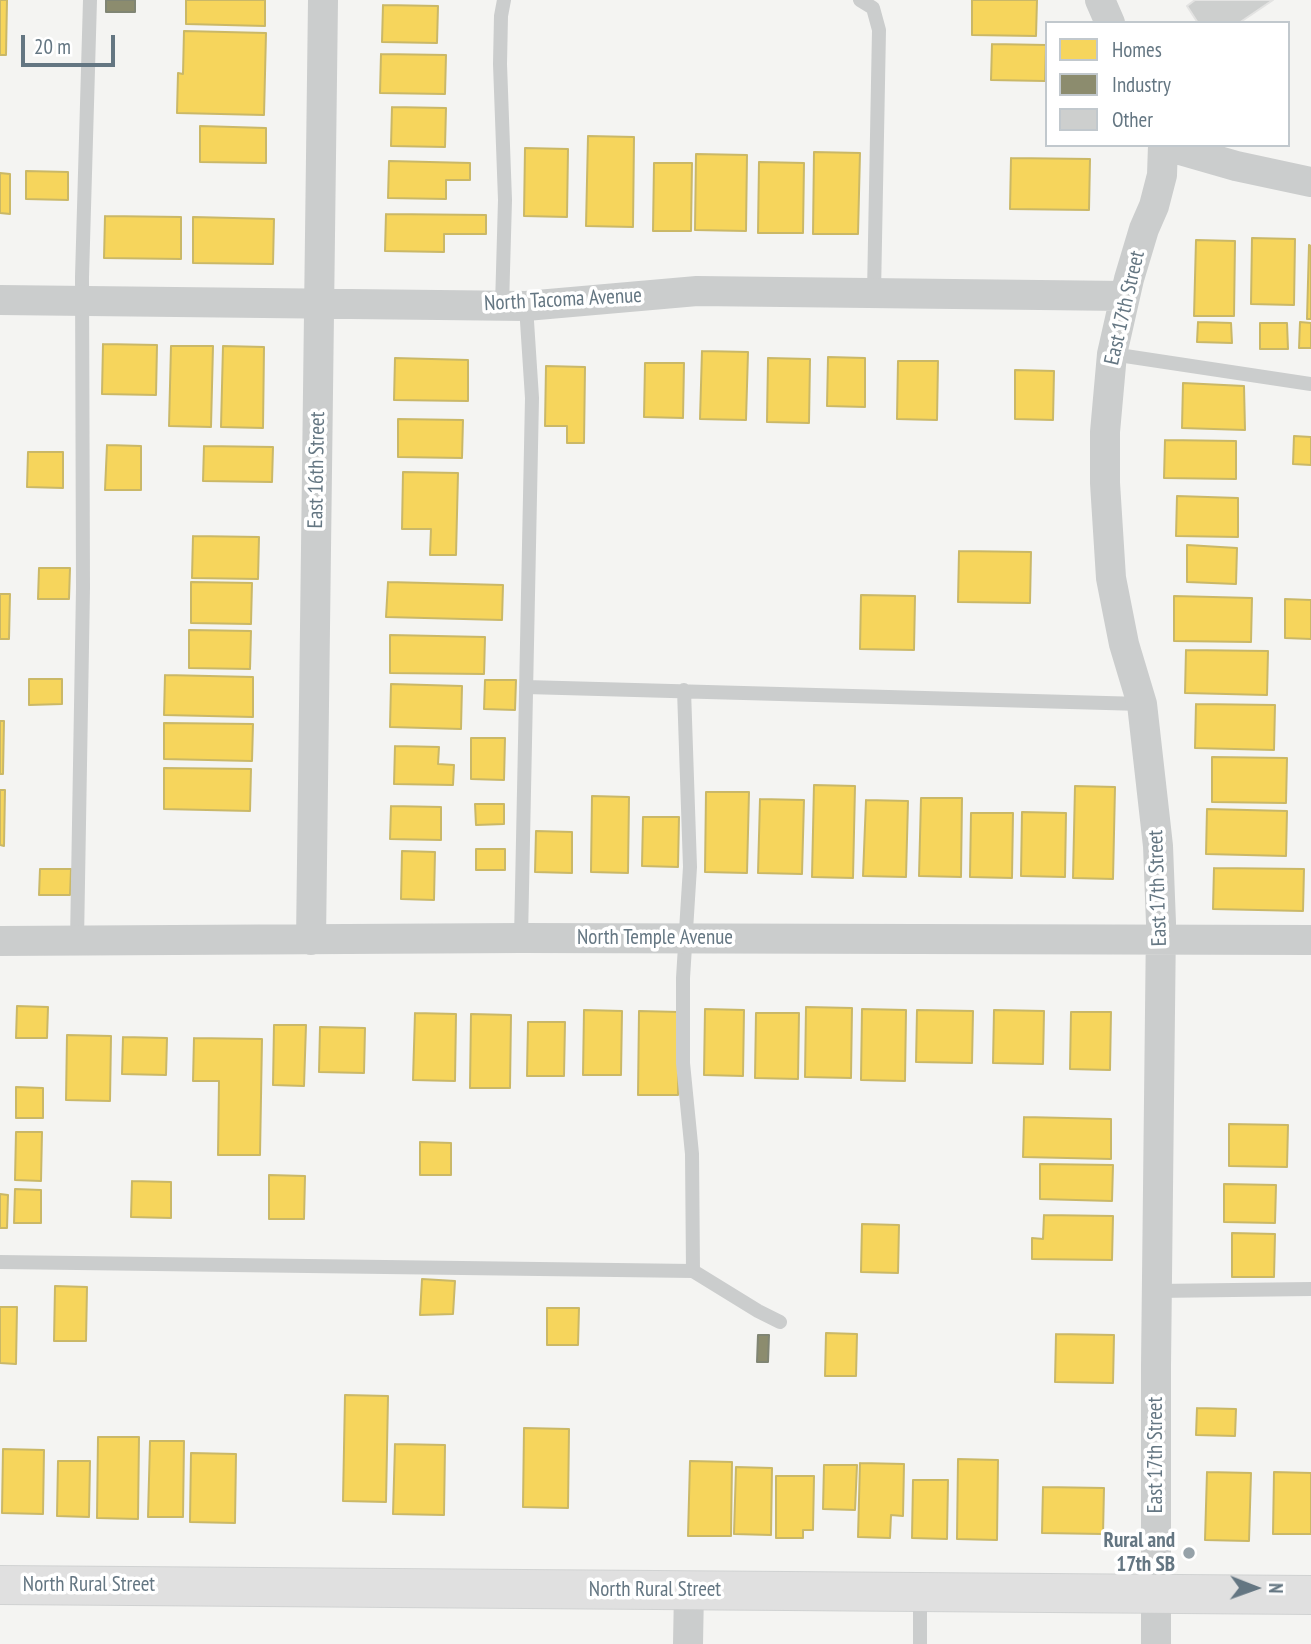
<!DOCTYPE html>
<html>
<head>
<meta charset="utf-8">
<style>
  body { margin:0 }
  #map { position:relative; width:1311px; height:1644px; overflow:hidden; background:#f4f4f2; font-family:"PT Sans Narrow",sans-serif }
  canvas { display:block }
  .legend { position:absolute; left:1045px; top:21px; width:245px; height:126px; box-sizing:border-box; background:#fff; border:2px solid #c1c8cd; margin:0; padding:9px 12px; list-style:none; font-size:21px; color:#647682 }
  .legend li { display:flex; align-items:center; gap:14px; height:35px }
  .legend b { width:35px; border:2px solid #c1c8cd }
  .north { position:absolute; left:1220px; top:1553px; width:70px; height:70px; -webkit-text-stroke:5px #fff; paint-order:stroke; rotate:91deg; font-size:19px; font-weight:700; line-height:28px; text-align:center; color:#647682 }
  .north::after { content:''; display:block; margin:auto; width:24px; height:32px; background:#647682; clip-path:polygon(50% 0,100% 100%,50% 72%,0 100%) }
  .scale { position:absolute; left:21px; top:35px; width:94px; height:32px; box-sizing:border-box; border:4px solid #647682; border-top:0; padding-left:9px; font-size:21px; line-height:24px; white-space:nowrap; color:#647682; -webkit-text-stroke:5px #fff; paint-order:stroke }
</style>
</head>
<body>
<div id="map">
<canvas width="1311" height="1644"></canvas>
<ul class="legend">
<li><b style="height:19px;background:#f6d55c"></b>Homes</li>
<li><b style="height:19px;background:#8c8c6e"></b>Industry</li>
<li><b style="height:19px;background:#cdcfce"></b>Other</li>
</ul>
<div class="north">N</div>
<div class="scale">20 m</div>
</div>
<script>
const context = document.querySelector('canvas').getContext('2d');
context.lineJoin = 'round';
function fill(path, color) { context.fillStyle = color; context.fill(path, 'evenodd'); }
const shape = rows => new Path2D(rows.map(r => 'M' + r).join(''));
function stroke(path, color, width, dash) { context.strokeStyle = color; context.lineWidth = width; context.lineCap = dash ? 'butt' : 'round'; context.setLineDash(dash || []); context.stroke(path); }
function write(font, color, halo, rows, align = 'center') {
  context.font = font + ' "PT Sans Narrow",sans-serif'; context.lineWidth = 7; context.setLineDash([]); context.textBaseline = 'middle'; context.strokeStyle = halo; context.fillStyle = color; for (const [text, x, y, turn = 0] of rows) {
    context.save(); context.translate(x, y); context.rotate((+turn || 0) * Math.PI / 180); context.textAlign = isNaN(turn) ? turn : align; if (halo) context.strokeText(text, 0, 0); context.fillText(text, 0, 0); context.restore();
  }
}
const homes = shape([
  [0,0,7,0,6,55,0,55,0,0],
  [186,0,265,0,265,26,186,24,186,0],
  [972,0,1037,0,1036,36,972,35,972,0],
  [383,5,438,6,437,43,382,42,383,5],
  [184,31,266,33,264,115,177,113,178,73,183,74,184,31],
  [992,44,1046,45,1045,81,991,80,992,44],
  [381,54,446,55,445,94,380,93,381,54],
  [392,107,446,108,445,147,391,146,392,107],
  [200,126,266,128,266,163,200,162,200,126],
  [588,136,634,137,633,227,586,226,588,136],
  [525,148,568,149,567,217,524,216,525,148],
  [814,152,860,153,858,234,813,234,814,152],
  [696,154,747,155,746,231,695,230,696,154],
  [1011,158,1090,159,1089,210,1010,209,1011,158],
  [389,161,470,163,470,180,446,180,446,199,388,198,389,161],
  [759,162,804,163,803,233,758,233,759,162],
  [654,163,692,163,691,231,653,231,654,163],
  [26,171,68,172,68,200,26,199,26,171],
  [0,173,10,174,10,214,0,213,0,173],
  [386,214,486,215,486,234,444,234,444,252,385,251,386,214],
  [105,216,181,217,181,259,104,258,105,216],
  [193,217,274,219,273,264,193,263,193,217],
  [1252,238,1295,239,1294,305,1251,304,1252,238],
  [1196,240,1235,241,1234,316,1194,316,1196,240],
  [1309,245,1311,246,1311,319,1307,319,1309,245],
  [1198,322,1231,323,1232,343,1197,342,1198,322],
  [1300,322,1311,323,1311,348,1299,348,1300,322],
  [1260,323,1287,323,1288,349,1260,349,1260,323],
  [103,344,157,345,156,395,102,394,103,344],
  [171,346,213,346,211,427,169,426,171,346],
  [223,346,264,347,263,428,221,427,223,346],
  [702,351,748,352,746,420,700,419,702,351],
  [828,357,865,358,865,407,827,406,828,357],
  [395,358,468,360,468,401,394,400,395,358],
  [768,358,810,359,809,423,767,422,768,358],
  [898,361,938,361,937,420,897,419,898,361],
  [645,363,684,363,683,418,644,417,645,363],
  [546,366,585,367,584,443,567,443,567,426,545,426,546,366],
  [1015,370,1054,371,1053,420,1015,419,1015,370],
  [1183,383,1244,386,1245,430,1182,428,1183,383],
  [398,419,463,420,462,458,398,457,398,419],
  [1294,436,1311,437,1311,465,1293,464,1294,436],
  [1165,440,1236,441,1236,479,1164,478,1165,440],
  [107,445,141,446,141,490,105,490,107,445],
  [204,446,273,447,272,482,203,481,204,446],
  [28,452,63,452,63,488,27,487,28,452],
  [403,472,458,473,456,555,430,555,431,529,402,529,403,472],
  [1177,496,1238,498,1238,537,1176,536,1177,496],
  [193,536,259,537,258,579,192,578,193,536],
  [1187,545,1237,548,1236,584,1187,582,1187,545],
  [959,551,1031,552,1030,603,958,602,959,551],
  [39,568,70,568,69,599,38,599,39,568],
  [191,582,252,583,251,624,191,623,191,582],
  [388,582,503,585,502,620,386,617,388,582],
  [0,594,10,594,9,639,0,639,0,594],
  [861,595,915,596,914,650,860,649,861,595],
  [1174,596,1252,598,1251,642,1174,641,1174,596],
  [1285,599,1311,600,1311,639,1285,638,1285,599],
  [189,630,251,631,250,669,189,668,189,630],
  [390,635,485,637,484,674,390,673,390,635],
  [1186,650,1268,651,1267,695,1185,693,1186,650],
  [165,675,253,677,253,717,164,715,165,675],
  [29,679,62,679,62,704,29,705,29,679],
  [485,680,516,680,515,710,484,709,485,680],
  [391,684,462,686,461,729,390,727,391,684],
  [1196,704,1275,705,1274,750,1195,748,1196,704],
  [0,721,4,721,3,774,0,774,0,721],
  [164,723,253,724,252,761,164,759,164,723],
  [471,738,505,738,504,780,471,779,471,738],
  [395,746,439,747,438,764,454,765,453,785,394,784,395,746],
  [1212,757,1287,758,1286,803,1212,802,1212,757],
  [164,768,251,769,250,811,164,809,164,768],
  [814,785,855,786,853,878,812,877,814,785],
  [1075,786,1115,787,1113,879,1073,878,1075,786],
  [0,790,5,790,4,846,0,845,0,790],
  [706,792,749,792,747,873,705,872,706,792],
  [592,796,629,797,628,873,591,872,592,796],
  [921,798,962,798,961,877,919,876,921,798],
  [760,799,804,800,802,874,758,873,760,799],
  [866,800,908,801,906,877,863,876,866,800],
  [475,804,504,804,504,824,476,825,475,804],
  [391,806,441,807,441,840,390,839,391,806],
  [1207,809,1287,811,1286,856,1206,854,1207,809],
  [1022,812,1066,813,1065,877,1021,876,1022,812],
  [971,813,1013,813,1012,878,970,877,971,813],
  [643,817,679,817,678,867,642,866,643,817],
  [536,831,572,832,572,873,535,872,536,831],
  [476,849,505,849,505,870,476,870,476,849],
  [402,851,435,852,434,900,401,899,402,851],
  [1214,868,1304,869,1303,911,1213,909,1214,868],
  [40,869,71,869,70,895,39,895,40,869],
  [17,1006,48,1007,47,1038,16,1038,17,1006],
  [806,1007,852,1008,851,1078,805,1077,806,1007],
  [705,1009,744,1010,743,1076,704,1075,705,1009],
  [862,1009,906,1010,905,1081,861,1080,862,1009],
  [584,1010,622,1011,621,1075,583,1075,584,1010],
  [917,1010,973,1011,972,1063,916,1062,917,1010],
  [994,1010,1044,1011,1043,1064,993,1063,994,1010],
  [639,1011,679,1012,678,1095,638,1095,639,1011],
  [1071,1012,1111,1012,1110,1070,1070,1069,1071,1012],
  [415,1013,456,1014,455,1081,413,1080,415,1013],
  [756,1013,799,1013,798,1079,755,1078,756,1013],
  [471,1014,511,1015,510,1088,470,1088,471,1014],
  [528,1022,565,1022,564,1076,527,1076,528,1022],
  [274,1025,306,1025,304,1086,273,1085,274,1025],
  [320,1027,365,1028,364,1073,319,1072,320,1027],
  [67,1035,111,1036,110,1101,66,1100,67,1035],
  [123,1037,167,1038,166,1075,122,1074,123,1037],
  [194,1038,262,1039,260,1155,218,1155,219,1081,193,1081,194,1038],
  [16,1087,43,1088,43,1118,16,1118,16,1087],
  [1024,1117,1111,1119,1111,1159,1023,1157,1024,1117],
  [1229,1124,1288,1125,1287,1167,1229,1166,1229,1124],
  [16,1132,42,1132,41,1181,15,1180,16,1132],
  [420,1142,451,1143,451,1175,420,1175,420,1142],
  [1040,1164,1113,1165,1112,1201,1040,1199,1040,1164],
  [269,1175,305,1176,304,1219,269,1219,269,1175],
  [132,1181,171,1182,171,1218,131,1217,132,1181],
  [1224,1184,1276,1185,1275,1223,1224,1222,1224,1184],
  [15,1189,41,1190,41,1223,14,1223,15,1189],
  [0,1194,8,1195,7,1228,0,1228,0,1194],
  [1044,1215,1113,1216,1112,1260,1032,1259,1032,1238,1043,1239,1044,1215],
  [862,1224,899,1225,898,1273,861,1272,862,1224],
  [1232,1233,1275,1234,1274,1277,1232,1277,1232,1233],
  [422,1279,455,1281,453,1314,420,1315,422,1279],
  [55,1286,87,1287,86,1341,54,1341,55,1286],
  [0,1307,17,1307,16,1364,0,1363,0,1307],
  [547,1308,579,1308,578,1345,547,1345,547,1308],
  [826,1333,857,1334,856,1376,825,1376,826,1333],
  [1056,1334,1114,1335,1113,1383,1055,1382,1056,1334],
  [345,1395,388,1396,386,1502,343,1501,345,1395],
  [1197,1408,1236,1409,1235,1436,1196,1435,1197,1408],
  [524,1428,569,1429,568,1508,523,1507,524,1428],
  [98,1437,139,1437,138,1519,97,1518,98,1437],
  [150,1441,184,1441,183,1517,148,1517,150,1441],
  [395,1444,445,1445,444,1515,393,1514,395,1444],
  [3,1449,44,1450,43,1514,2,1513,3,1449],
  [191,1453,236,1454,235,1523,190,1522,191,1453],
  [958,1459,998,1460,997,1540,957,1539,958,1459],
  [58,1461,90,1461,89,1517,57,1516,58,1461],
  [690,1461,732,1462,731,1536,688,1536,690,1461],
  [860,1463,904,1464,903,1516,891,1515,890,1538,858,1537,860,1463],
  [824,1465,857,1465,855,1510,823,1509,824,1465],
  [736,1467,772,1468,771,1535,734,1534,736,1467],
  [1207,1472,1251,1473,1249,1541,1205,1540,1207,1472],
  [1274,1472,1311,1473,1311,1534,1273,1534,1274,1472],
  [776,1476,814,1476,813,1530,803,1530,803,1538,776,1538,776,1476],
  [913,1480,948,1480,947,1539,912,1538,913,1480],
  [1043,1487,1104,1488,1103,1534,1042,1533,1043,1487]
]);
fill(homes, '#f6d55c');
stroke(homes, '#cab867', 2);
const industry = shape([
  [106,0,135,0,135,12,106,12,106,0],
  [758,1335,769,1335,768,1362,757,1362,758,1335]
]);
fill(industry, '#8c8c6e');
stroke(industry, '#808574', 2);
const building = shape([
  [1195,0,1273,0,1239,23,1198,23,1187,6,1195,0]
]);
fill(building, '#cdcfce');
stroke(building, '#e3e3e2', 2);
const secondary = shape([
  [0,1585,1311,1595]
]);
stroke(secondary, '#d0d2d2', 40);
stroke(shape([
  [860,0,873,8,879,30,874,293],
  [502,306,505,200,500,64,501,16,504,0],
  [1112,354,1311,384],
  [526,687,1142,704],
  [684,690,690,867,683,978,683,1063,692,1154,693,1271],
  [521,938,532,398,526,306],
  [77,941,83,588,82,277,90,0],
  [0,1262,693,1271,758,1311,780,1322],
  [1156,1291,1311,1289],
  [920,1644,920,1594]
]), '#cbcdcd', 14);
stroke(shape([
  [1100,0,1110,23],
  [1163,145,1236,166,1311,182],
  [0,300,526,306,697,291,1125,296],
  [311,940,323,0],
  [0,941,521,938,1311,940],
  [688,1644,689,1591],
  [1156,1644,1156,1366,1161,923,1158,846,1142,704,1124,644,1111,578,1105,483,1105,432,1112,354,1129,279,1144,229,1154,206,1162,175,1163,145]
]), '#cbcdcd', 30);
stroke(secondary, '#e0e0e0', 38);
for (const [x, y, r, color] of [
  [1189,1553,7,"#96a2a9"]
]) { const dot = new Path2D(); dot.arc(x, y, r, 0, 2 * Math.PI); context.fillStyle = color; context.fill(dot); stroke(dot, '#fff', 2.5); }
write('21px', '#647682', '#fff', [
  ["North Tacoma Avenue",563,300,-3],
  ["East 17th Street",1125,308,-77],
  ["East 16th Street",317,470,-89],
  ["East 17th Street",1158,888,-92],
  ["North Temple Avenue",655,938],
  ["East 17th Street",1156,1455,-90],
  ["North Rural Street",89,1585],
  ["North Rural Street",655,1590]
]);
write('bold 21px', '#647682', '#fff', [
  ["Rural and",1175,1541],
  ["17th SB",1175,1565]
], 'right');
</script>
</body>
</html>
